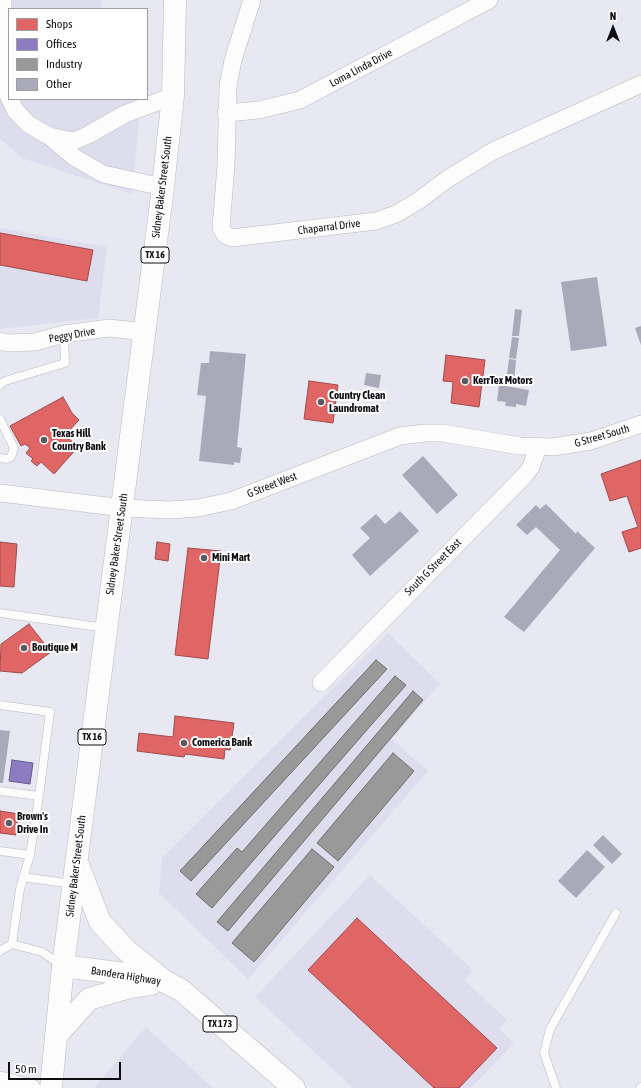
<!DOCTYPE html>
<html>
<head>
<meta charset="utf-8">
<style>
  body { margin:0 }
  #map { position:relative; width:641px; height:1088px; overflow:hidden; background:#e8e8f2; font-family:"Asap Condensed",sans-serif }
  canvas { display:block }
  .legend { position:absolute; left:8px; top:8px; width:140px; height:92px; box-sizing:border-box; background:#fff; border:1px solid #9e9ea0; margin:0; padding:5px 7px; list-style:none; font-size:12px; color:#0d0d12 }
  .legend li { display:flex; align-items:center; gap:8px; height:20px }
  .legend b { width:20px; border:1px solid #9e9ea0 }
  .north { position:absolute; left:593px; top:8px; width:40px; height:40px; -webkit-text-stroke:3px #fff; paint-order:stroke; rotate:0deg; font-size:11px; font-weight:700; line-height:16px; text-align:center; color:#0d0d12 }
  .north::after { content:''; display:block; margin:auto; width:14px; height:18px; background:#0d0d12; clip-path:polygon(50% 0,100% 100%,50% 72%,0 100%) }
  .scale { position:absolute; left:8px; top:1062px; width:113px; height:18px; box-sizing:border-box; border:2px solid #0d0d12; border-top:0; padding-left:5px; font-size:12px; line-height:14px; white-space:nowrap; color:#0d0d12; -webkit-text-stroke:3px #fff; paint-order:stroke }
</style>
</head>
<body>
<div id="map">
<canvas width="641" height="1088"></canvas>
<ul class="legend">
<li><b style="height:11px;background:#e06666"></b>Shops</li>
<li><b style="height:11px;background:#8e7cc3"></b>Offices</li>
<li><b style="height:11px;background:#999"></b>Industry</li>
<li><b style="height:11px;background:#aaa9ba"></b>Other</li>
</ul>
<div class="north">N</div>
<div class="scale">50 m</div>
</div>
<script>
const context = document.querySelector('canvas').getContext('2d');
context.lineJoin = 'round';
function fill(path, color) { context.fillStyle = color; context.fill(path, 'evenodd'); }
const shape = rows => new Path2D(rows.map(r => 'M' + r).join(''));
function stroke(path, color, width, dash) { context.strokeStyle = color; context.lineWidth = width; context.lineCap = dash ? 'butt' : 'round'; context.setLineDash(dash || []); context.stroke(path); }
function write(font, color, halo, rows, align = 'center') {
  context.font = font + ' "Asap Condensed",sans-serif'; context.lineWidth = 4; context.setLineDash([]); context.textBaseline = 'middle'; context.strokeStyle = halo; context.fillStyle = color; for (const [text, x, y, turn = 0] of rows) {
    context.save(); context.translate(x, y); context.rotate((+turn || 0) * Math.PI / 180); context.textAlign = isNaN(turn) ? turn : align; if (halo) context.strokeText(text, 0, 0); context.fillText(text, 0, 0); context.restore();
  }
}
fill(shape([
  [0,0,101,0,102,9,9,9,9,99,141,99,132,194,22,158,0,139],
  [0,228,107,247,98,318,0,329],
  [388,633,440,684,392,739,428,771,248,979,159,893,162,858],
  [370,875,473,970,464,980,507,1020,499,1029,514,1043,471,1088,353,1088,255,997],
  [146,1027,213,1088,94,1088]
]), '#dde');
const shops = shape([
  [0,233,93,250,87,281,0,265,0,233],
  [446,355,485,360,479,407,451,403,453,382,443,381,446,355],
  [309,381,338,385,333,423,304,419,309,381],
  [63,397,72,413,79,420,65,435,78,447,54,474,41,462,37,466,31,461,33,459,26,453,30,448,25,444,21,446,10,426,63,397],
  [641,460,641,548,629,552,622,532,638,527,627,496,610,501,601,474,641,460],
  [0,542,17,544,14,587,0,586,0,542],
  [157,542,170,544,168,561,155,559,157,542],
  [188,548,221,551,208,659,175,655,188,548],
  [29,624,51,652,22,673,0,671,1,644,29,624],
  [175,716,234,723,230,750,225,749,224,759,185,754,184,757,137,751,139,733,173,737,175,716],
  [0,811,19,814,16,835,0,833,0,811],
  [357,918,497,1048,459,1088,434,1088,308,970,357,918]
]);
fill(shops, '#e06666');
stroke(shops, '#a14b4d', 1);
const offices = shape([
  [12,760,33,763,30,784,9,781,12,760]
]);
fill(offices, '#8e7cc3');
stroke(offices, '#675b8e', 1);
const industry = shape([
  [376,660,387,669,191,881,180,871,376,660],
  [395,676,406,685,212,908,196,894,237,848,242,852,395,676],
  [413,691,423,700,228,931,217,922,413,691],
  [393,753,414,771,338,861,317,843,393,753],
  [312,849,334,867,254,962,232,943,312,849]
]);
fill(industry, '#999');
stroke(industry, '#6f6f70', 1);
fill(shape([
  [597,277,607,346,571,351,561,282],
  [515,309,522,310,519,336,512,336],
  [641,326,641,345,635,328],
  [512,337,519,338,516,359,509,358],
  [210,351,246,354,237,447,242,448,240,463,234,462,234,465,199,461,206,396,197,395,201,363,209,363],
  [509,359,516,360,514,383,506,382],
  [366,373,381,375,379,388,364,385],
  [499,385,529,390,526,406,516,404,516,407,505,406,506,402,497,401],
  [423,456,458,495,437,514,402,475],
  [546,504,576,534,577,531,595,548,524,632,504,617,560,550,536,527,527,535,516,525,536,505,540,509],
  [400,511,419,531,370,576,352,555,370,538,360,528,376,514,385,524],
  [0,730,10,731,3,783,0,783],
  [603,835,622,854,612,864,593,845],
  [587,850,605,867,576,898,558,881]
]), '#aaa9ba');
const service = shape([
  [0,385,5,381,65,363,64,334],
  [0,419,14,448,11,457,7,459,0,458],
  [0,613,106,628],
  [0,705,50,712,39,796,0,791],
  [0,851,30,855,39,796],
  [30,855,20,889,12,944,42,952,61,965],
  [23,877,72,884],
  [0,951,12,944],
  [556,1088,544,1053,550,1029,616,913],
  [640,1088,641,1087]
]);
const minor = shape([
  [3,0,3,84,15,110,28,124,49,136],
  [252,0,233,60,228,86,226,165,221,228,225,235,232,238,376,221,396,214,418,201,446,180,493,151,641,84],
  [226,113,259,110,300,100,489,0],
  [163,187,103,174,74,157,49,136,74,141,88,135,125,114,173,96],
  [0,341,8,343,35,342,64,334,109,328,145,332],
  [0,493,123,508,170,510,198,508,231,501,400,436,425,433,443,433,520,446,553,447,591,441,641,424],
  [321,683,525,475,531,467,538,447],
  [0,1080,32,1088]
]);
const secondary = shape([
  [51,1088,63,966]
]);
const primary = shape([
  [175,0,173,96,162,195,63,966,150,977,166,982,181,990,294,1088],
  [78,865,100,922,126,950,162,979],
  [56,1036,89,999,130,987,151,984]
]);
stroke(service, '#b9b9c0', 9);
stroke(minor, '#b9b9c0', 18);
stroke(secondary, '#b9b9c0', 23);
stroke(primary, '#b9b9c0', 23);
stroke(service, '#fcfcfd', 8);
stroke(minor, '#fcfcfd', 17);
stroke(secondary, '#fcfcfd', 22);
stroke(primary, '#fcfcfd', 22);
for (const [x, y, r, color] of [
  [465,381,4,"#5a5a60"],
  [321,402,4,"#5a5a60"],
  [44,440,4,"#5a5a60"],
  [204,558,4,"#5a5a60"],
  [24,648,4,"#5a5a60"],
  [184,743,4,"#5a5a60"],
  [9,823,4,"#5a5a60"]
]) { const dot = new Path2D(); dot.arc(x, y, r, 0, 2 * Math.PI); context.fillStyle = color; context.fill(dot); stroke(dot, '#fff', 1.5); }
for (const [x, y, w] of [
  [155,255,28],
  [92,737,28],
  [220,1024,34]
]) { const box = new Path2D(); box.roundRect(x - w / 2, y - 8, w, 16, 3); context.fillStyle = '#fff'; context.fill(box); stroke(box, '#0d0d12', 1); }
write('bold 10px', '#0d0d12', null, [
  ["TX 16",155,255],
  ["TX 16",92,737],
  ["TX 173",220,1024]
]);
write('11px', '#0d0d12', '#fff', [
  ["Loma Linda Drive",361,68,-28],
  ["Sidney Baker Street South",162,187,-83],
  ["Chaparral Drive",329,227,-7],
  ["Peggy Drive",72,335,-10],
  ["G Street South",602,436,-16],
  ["G Street West",272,485,-21],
  ["Sidney Baker Street South",117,544,-82],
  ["South G Street East",433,567,-45],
  ["Sidney Baker Street South",76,866,-83],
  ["Bandera Highway",126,976,9]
]);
write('bold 11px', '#0d0d12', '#fff', [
  ["KerrTex Motors",473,381],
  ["Country Clean",329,396],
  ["Laundromat",329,409],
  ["Texas Hill",52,434],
  ["Country Bank",52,447],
  ["Mini Mart",212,558],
  ["Boutique M",32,648],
  ["Comerica Bank",192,743],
  ["Brown's",17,817],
  ["Drive In",17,830]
], 'left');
</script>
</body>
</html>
